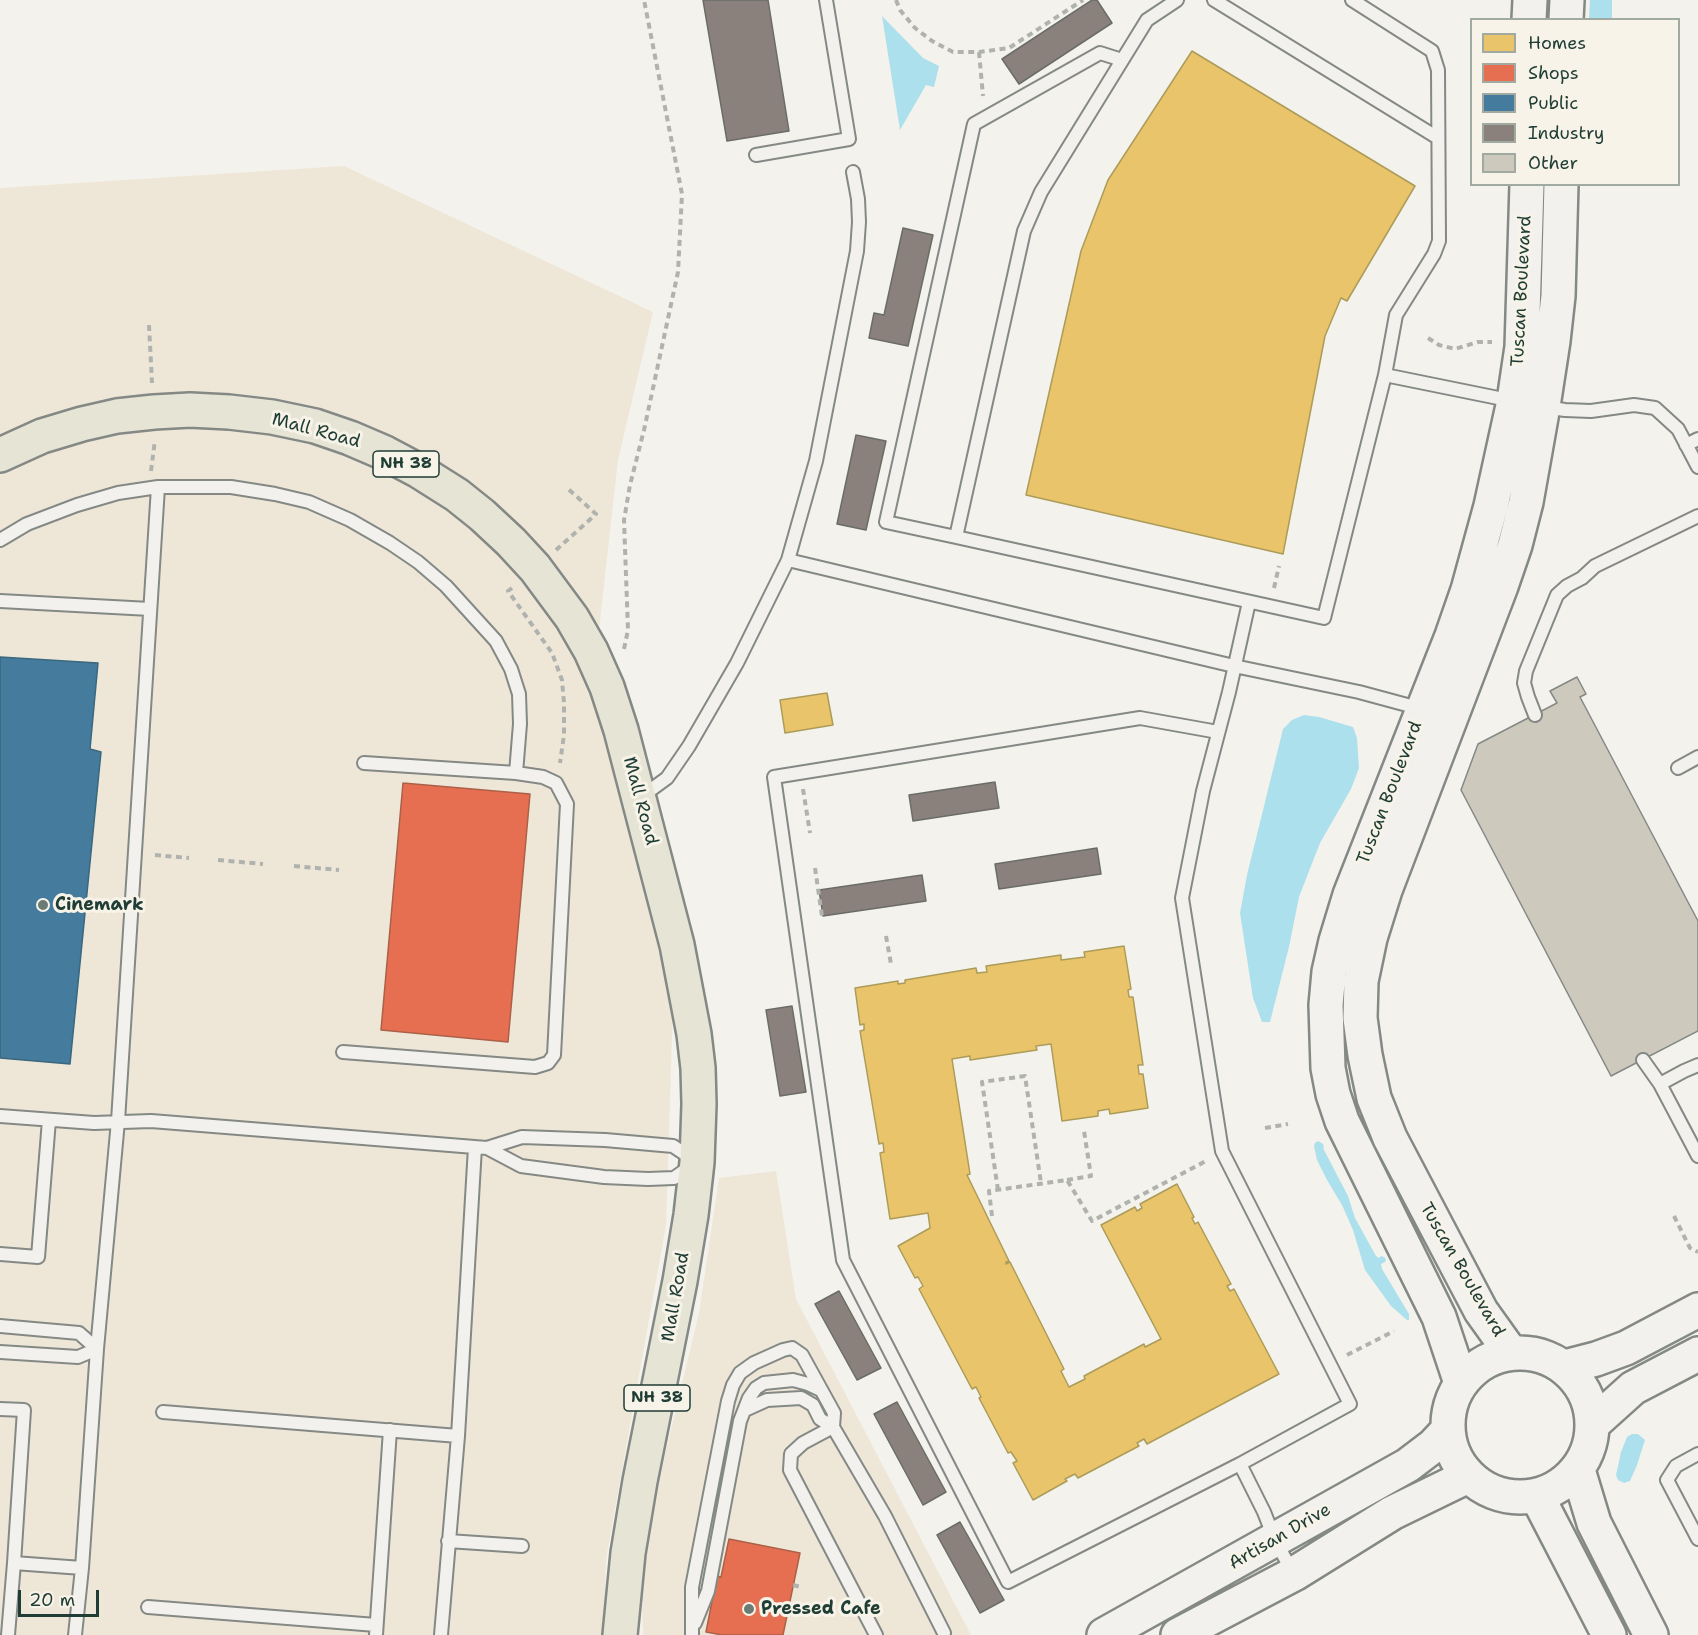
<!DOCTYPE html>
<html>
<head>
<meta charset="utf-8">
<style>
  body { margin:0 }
  #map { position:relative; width:1698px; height:1635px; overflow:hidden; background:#f4f2ec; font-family:"Shantell Sans",sans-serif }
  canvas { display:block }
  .legend { position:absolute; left:1470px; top:18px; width:210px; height:168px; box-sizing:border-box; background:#f7f3e8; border:2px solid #a1aaa0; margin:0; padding:8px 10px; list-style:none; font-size:18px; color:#1f3d34 }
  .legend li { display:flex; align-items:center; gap:12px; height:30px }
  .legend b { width:30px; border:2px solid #a1aaa0 }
  .scale { position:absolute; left:18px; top:1590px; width:81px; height:27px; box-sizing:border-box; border:3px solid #1f3d34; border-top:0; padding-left:8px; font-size:18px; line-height:21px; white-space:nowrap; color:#1f3d34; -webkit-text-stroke:4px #f7f3e8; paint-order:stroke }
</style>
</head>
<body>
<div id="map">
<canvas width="1698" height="1635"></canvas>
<ul class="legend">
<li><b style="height:16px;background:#e9c46a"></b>Homes</li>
<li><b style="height:16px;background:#e76f51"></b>Shops</li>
<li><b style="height:16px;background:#457b9d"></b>Public</li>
<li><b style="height:16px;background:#8a817c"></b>Industry</li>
<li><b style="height:16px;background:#cec9bd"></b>Other</li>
</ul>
<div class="scale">20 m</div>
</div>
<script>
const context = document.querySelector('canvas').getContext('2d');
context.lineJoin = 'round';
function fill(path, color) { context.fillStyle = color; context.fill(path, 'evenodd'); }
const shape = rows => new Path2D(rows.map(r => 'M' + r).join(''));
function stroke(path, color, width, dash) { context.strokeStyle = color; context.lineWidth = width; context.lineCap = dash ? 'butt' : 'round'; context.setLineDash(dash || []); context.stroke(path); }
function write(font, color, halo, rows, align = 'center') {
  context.font = font + ' "Shantell Sans",sans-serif'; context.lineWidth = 6; context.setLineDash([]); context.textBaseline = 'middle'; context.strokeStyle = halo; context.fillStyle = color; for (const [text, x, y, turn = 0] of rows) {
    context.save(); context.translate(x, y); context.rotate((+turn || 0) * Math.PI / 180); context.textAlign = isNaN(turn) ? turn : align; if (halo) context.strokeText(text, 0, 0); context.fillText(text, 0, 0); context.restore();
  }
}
fill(shape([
  [344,166,653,312,618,460,592,693,673,1005,666,1225,606,1559,604,1635,0,1635,0,188],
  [776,1171,796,1299,971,1635,643,1635,641,1555,699,1313,719,1178]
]), '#eee7d8');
fill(shape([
  [1590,0,1612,0,1612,19,1589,19],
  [882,16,923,58,939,66,934,87,926,85,900,130],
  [1304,715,1319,717,1353,727,1357,738,1359,768,1351,789,1320,843,1299,897,1289,947,1270,1022,1262,1022,1253,998,1240,913,1247,875,1283,729,1292,720],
  [1318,1141,1323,1144,1324,1150,1348,1196,1355,1218,1376,1256,1379,1258,1381,1256,1384,1257,1386,1259,1385,1262,1381,1264,1382,1269,1409,1314,1409,1320,1407,1320,1391,1306,1365,1270,1353,1230,1342,1205,1327,1180,1317,1160,1314,1146,1315,1143],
  [1632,1434,1638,1434,1645,1440,1637,1465,1630,1481,1624,1483,1618,1480,1616,1475,1621,1452,1627,1437]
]), '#ace0ed');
const homes = shape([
  [1192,51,1415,186,1347,301,1341,298,1325,336,1283,554,1026,495,1081,251,1108,180,1192,51],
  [827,693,833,725,785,733,780,700,827,693],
  [1124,946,1131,989,1128,990,1129,997,1133,997,1143,1065,1138,1065,1139,1074,1143,1074,1148,1108,1110,1114,1109,1109,1098,1111,1098,1116,1062,1121,1051,1044,1036,1046,1037,1050,970,1060,970,1056,952,1059,970,1174,967,1175,1009,1261,1006,1262,1006,1264,1010,1262,1064,1369,1061,1371,1069,1387,1085,1379,1084,1376,1144,1344,1145,1347,1161,1339,1101,1225,1135,1207,1137,1211,1142,1208,1140,1204,1177,1184,1194,1217,1192,1218,1195,1224,1198,1222,1231,1284,1227,1286,1230,1291,1234,1289,1279,1374,1147,1444,1144,1439,1137,1443,1139,1446,1078,1478,1075,1474,1065,1479,1067,1481,1033,1500,1013,1463,1017,1461,1011,1452,1008,1453,979,1398,981,1397,976,1387,972,1389,919,1289,923,1286,918,1277,915,1278,898,1246,930,1228,928,1213,890,1219,880,1153,884,1152,883,1143,879,1144,860,1031,864,1030,864,1024,860,1025,855,988,898,981,898,984,905,983,905,980,976,968,977,973,987,972,986,966,1061,955,1061,960,1085,957,1084,952,1124,946]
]);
fill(homes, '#e9c46a');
stroke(homes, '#ac9c5a', 1.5);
const shops = shape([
  [403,783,530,794,508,1042,381,1030,403,783],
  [729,1539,800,1553,783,1635,722,1635,706,1632,717,1576,721,1577,729,1539]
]);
fill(shops, '#e76f51');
stroke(shops, '#ab6048', 1.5);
const public = shape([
  [0,657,98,663,90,749,101,752,70,1064,0,1058,0,657]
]);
fill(public, '#457b9d');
stroke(public, '#3a687e', 1.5);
const industry = shape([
  [703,0,768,0,789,131,727,141,703,0],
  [1092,0,1097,0,1112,23,1019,84,1002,59,1092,0],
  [903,228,933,235,908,346,869,338,874,313,884,315,903,228],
  [856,435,886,441,866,530,837,524,856,435],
  [995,782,999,808,913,821,909,795,995,782],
  [1097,848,1101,874,999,889,995,864,1097,848],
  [922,875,926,901,823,916,819,890,922,875],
  [792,1006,806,1092,780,1096,766,1010,792,1006],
  [839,1291,881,1368,857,1380,815,1304,839,1291],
  [897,1402,946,1492,923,1505,874,1414,897,1402],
  [960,1522,1004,1600,980,1613,937,1535,960,1522]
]);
fill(industry, '#8a817c');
stroke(industry, '#6a6d66', 1.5);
const building = shape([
  [1577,677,1586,694,1580,697,1698,921,1698,1031,1611,1076,1461,790,1478,744,1557,703,1550,691,1577,677]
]);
fill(building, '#cec9bd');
stroke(building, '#848985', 1.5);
const service = shape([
  [1177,0,1147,20,1041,192,1024,231,956,537,1324,618,1385,375,1396,315,1434,254,1439,241,1438,70,1432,51,1352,0],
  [1214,0,1438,138],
  [756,155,849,139,826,0],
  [1385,375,1513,401],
  [1545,407,1565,410,1591,411,1634,405,1655,408,1678,429,1698,467],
  [1686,445,1698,439],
  [158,487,231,487,275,494,309,502,350,520,390,543,418,562,446,586,496,641,511,669,519,694,520,724,516,773,543,777,556,783,567,804,554,1055,548,1063,535,1067,343,1052],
  [956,537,886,522,974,124,1100,53,1122,60],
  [0,540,27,524,77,505,118,493,158,487,118,1121,97,1349,82,1568,75,1635],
  [788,560,816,461,857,251,859,222,858,199,853,172],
  [0,601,150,609],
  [1249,602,1229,692,1203,791,1182,898,1222,1151,1350,1404,1240,1464,1264,1512,1275,1540,1293,1573],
  [1535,715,1528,697,1524,683,1526,671,1557,595,1567,586,1582,578,1595,566,1698,516],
  [1218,732,1140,718,774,777,843,1260,1008,1582,1240,1464],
  [364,763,516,773],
  [1678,768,1698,757],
  [641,797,667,778,689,746,737,663,788,560,1234,666,1359,692,1422,709],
  [1643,1060,1660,1084],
  [1698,1065,1684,1071,1660,1084,1698,1156],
  [0,1116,94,1123,151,1121,487,1148,522,1137,605,1140,673,1146,697,1162,674,1178,648,1179,604,1177,521,1166,487,1148],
  [0,1254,38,1257,49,1120],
  [0,1326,79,1333,97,1349],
  [0,1352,78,1357,97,1349],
  [0,1409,24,1410,14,1563,82,1568],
  [745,1410,767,1400,801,1398,813,1405,820,1419,833,1427],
  [163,1412,458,1436],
  [833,1427,803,1443,791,1454,790,1470,876,1635],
  [1698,1454,1676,1466,1667,1480,1698,1539],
  [448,1541,522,1546],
  [148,1607,376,1625],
  [695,1623,708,1591,740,1421,749,1398,756,1388,764,1383,793,1380,808,1384,821,1390],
  [8,1635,14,1563],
  [376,1635,390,1430],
  [441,1635,458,1436,475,1147],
  [692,1635,692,1587,728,1401,733,1385,740,1373,754,1363,783,1350,792,1348,802,1355,834,1413,833,1427,885,1516,944,1633]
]);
const secondary = shape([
  [1529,20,1530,0],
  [1566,20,1567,0],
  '1448 1425a72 72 0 1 1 144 0a72 72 0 1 1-144 0Z',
  [1511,1353,1481,1311,1390,1138,1374,1098,1365,1055,1360,1018,1361,981,1370,938,1385,890,1501,586,1515,545,1526,502,1543,406,1553,341,1558,296,1561,184],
  [1565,1367,1596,1359,1626,1348,1698,1310],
  [1461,1383,1439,1317,1342,1121,1333,1094,1328,1068,1326,1005,1329,972,1336,941,1350,895,1452,636,1468,590,1491,506,1514,401,1522,347,1527,184],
  [1593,1424,1633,1388,1698,1354],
  [1578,1470,1594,1523,1651,1635],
  [1537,1496,1609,1635],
  [1104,1635,1408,1465,1433,1446,1448,1430],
  [1178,1635,1294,1574,1392,1513,1468,1476]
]);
const primary = shape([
  [0,455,42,436,82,424,117,416,154,412,190,410,229,412,272,417,315,426,350,438,385,453,419,471,457,495,482,515,511,542,535,568,572,618,591,651,607,687,621,730,677,945,694,1034,698,1068,699,1104,697,1162,691,1215,680,1281,640,1481,628,1553,620,1635]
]);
stroke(service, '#848985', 16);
stroke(secondary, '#848985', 38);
stroke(primary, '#848985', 38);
stroke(shape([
  [896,0,900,10,915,28,932,41,953,52,979,52,1009,48,1083,0],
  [979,52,983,96],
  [149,325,152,383],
  [1428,338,1439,345,1455,349,1478,342,1492,342],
  [151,471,155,440],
  [556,550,596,514,567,488],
  [512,588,508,591,552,653,562,680,564,703,564,735,560,763],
  [1274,588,1279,566],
  [624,649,628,630,624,520,630,485,644,430,678,272,682,194,644,0],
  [803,789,810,833],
  [155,855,189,858],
  [218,860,263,864],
  [294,866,339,870],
  [815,868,822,916],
  [886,936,891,964],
  [1265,1128,1288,1124],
  [1067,1180,1091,1176,1084,1131],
  [998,1190,982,1082,1025,1076,1041,1183],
  [992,1216,989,1191,1067,1180,1092,1221,1206,1161],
  [1674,1216,1690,1248,1698,1252],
  [1347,1355,1394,1331],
  [793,1585,801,1587]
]), '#b0b2ae', 4, [6, 4.5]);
stroke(service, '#f2f1ed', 12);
stroke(secondary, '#f2f1ed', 33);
stroke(primary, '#e6e4d5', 33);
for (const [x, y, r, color] of [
  [43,905,6,"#6a7c74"],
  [749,1609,6,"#6a7c74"]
]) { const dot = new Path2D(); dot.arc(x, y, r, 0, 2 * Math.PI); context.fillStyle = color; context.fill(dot); stroke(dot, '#f7f3e8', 2); }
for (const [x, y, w] of [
  [406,464,66],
  [657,1398,66]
]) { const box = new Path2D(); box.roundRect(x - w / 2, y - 13, w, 26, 4.5); context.fillStyle = '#f7f3e8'; context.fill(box); stroke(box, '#1f3d34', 1.5); }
write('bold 16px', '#1f3d34', null, [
  ["NH 38",406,464],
  ["NH 38",657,1398]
]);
write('18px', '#1f3d34', '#f7f3e8', [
  ["Tuscan Boulevard",1522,291,-87],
  ["Mall Road",316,431,15],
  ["Tuscan Boulevard",1390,793,-69],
  ["Mall Road",640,801,75],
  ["Tuscan Boulevard",1462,1270,60],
  ["Mall Road",676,1297,-80],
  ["Artisan Drive",1280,1537,-30]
]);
write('bold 18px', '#1f3d34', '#f7f3e8', [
  ["Cinemark",55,905],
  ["Pressed Cafe",761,1609]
], 'left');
</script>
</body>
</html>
